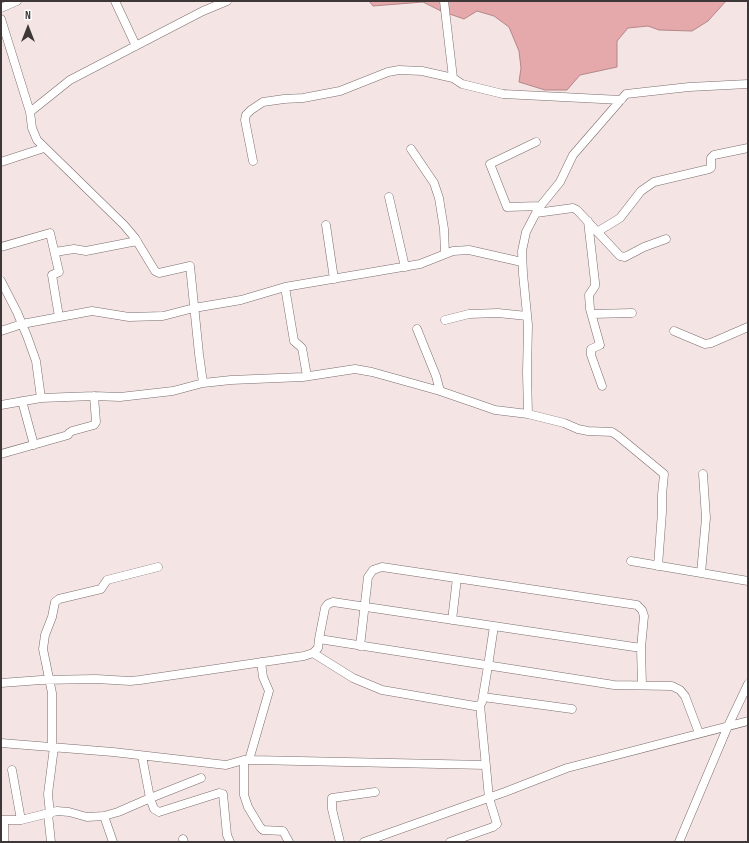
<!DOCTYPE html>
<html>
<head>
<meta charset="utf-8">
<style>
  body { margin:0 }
  #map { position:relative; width:749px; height:843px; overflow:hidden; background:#f5e4e4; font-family:"Sofia Sans Condensed",sans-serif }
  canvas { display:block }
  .frame { position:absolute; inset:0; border:2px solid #3d3737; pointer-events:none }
  .north { position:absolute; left:8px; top:8px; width:40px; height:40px; -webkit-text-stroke:3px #fff; paint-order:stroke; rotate:0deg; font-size:11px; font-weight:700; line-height:16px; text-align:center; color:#3d3737 }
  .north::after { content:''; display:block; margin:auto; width:14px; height:18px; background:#3d3737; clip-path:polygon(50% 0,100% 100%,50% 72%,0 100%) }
</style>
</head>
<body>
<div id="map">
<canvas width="749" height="843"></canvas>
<div class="frame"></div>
<div class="north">N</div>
</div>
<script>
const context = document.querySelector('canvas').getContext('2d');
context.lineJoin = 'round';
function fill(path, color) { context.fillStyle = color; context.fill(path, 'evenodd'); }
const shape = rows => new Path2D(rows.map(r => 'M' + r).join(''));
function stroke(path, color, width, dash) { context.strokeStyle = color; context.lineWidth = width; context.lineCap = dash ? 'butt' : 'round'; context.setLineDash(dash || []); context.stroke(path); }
const water = shape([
  [369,1,726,1,708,21,692,31,659,30,648,26,628,28,617,41,617,67,580,75,567,90,545,90,519,82,521,68,519,51,509,27,494,16,477,11,464,19,441,11,423,2,373,6,369,1]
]);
fill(water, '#e5a8ab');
stroke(water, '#b38688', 1);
const street = shape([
  [115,1,136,46],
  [444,1,453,78,462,84,503,94,621,100],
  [1,8,17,1],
  [1,19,30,112,32,128,37,140,124,225,135,238,155,271,159,273,190,266,199,354,203,383],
  [30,112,70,80,203,11,227,1],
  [536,142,490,164,507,207,540,206],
  [411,149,434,183,439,198,444,229,445,254],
  [253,161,245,120,246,115,251,110,263,102,284,99,303,98,340,91,388,72,399,70,422,71,453,78],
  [1,162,44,148],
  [389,197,405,267],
  [536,213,573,208,577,210,620,256,625,257,644,247,666,239],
  [588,221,595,282,595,286,589,295,590,309,600,345,591,349,591,355,602,386],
  [326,225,334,279],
  [597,232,620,218,641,191,654,182,709,169,711,168,711,158,714,155,748,148],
  [1,247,50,233,59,272,52,275,59,317],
  [55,252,74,249,86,251,137,241],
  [1,281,17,312,27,336,36,361,41,398],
  [285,287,294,341,302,348,307,376],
  [592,314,632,313],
  [445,320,469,314,498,313,527,316],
  [417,329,436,376,440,391],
  [1,331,22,324,92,311,129,317,163,316,194,308,241,300,285,287,420,264,453,251,469,250,522,262],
  [674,331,705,344,711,343,748,327],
  [22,401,34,445],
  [1,405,41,398,94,396,120,397,173,391,203,383,231,380,303,377,355,369,372,372,440,391,495,410,528,414,564,423,578,429,588,431,612,432,618,436,664,474,662,495,662,512,658,566],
  [528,414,527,373,528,325,523,274,522,251,526,232,538,209,560,182,573,155,626,94,689,87,748,84],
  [1,454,68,435,69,433,72,431,94,425,96,422,94,396],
  [631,561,748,581],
  [701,573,706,518,703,474],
  [452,620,457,578],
  [360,646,368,577,373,570,382,567,637,605,642,610,644,616,641,648,642,685],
  [641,648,333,602,328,604,325,608,319,639,614,685,672,686,680,690,685,696,699,733],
  [313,653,353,678,382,690,475,706,480,705],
  [1,683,41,680,96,679,130,681,140,680,304,656,313,653,318,648,319,639],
  [483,697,572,709],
  [1,743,113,752,226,765,244,760,253,760,486,765],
  [52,747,52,693,43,649,45,635,52,617,55,602,59,599,101,589,107,580,158,567],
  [142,756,150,798,154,809,159,812,219,793,223,794,227,835,230,842],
  [244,760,244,795,248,807,260,827,263,830,283,831,289,842],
  [249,760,269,691,263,677,261,662],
  [12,770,21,820],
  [48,814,51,842],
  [50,814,48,794,54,747],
  [104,816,118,812,148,799,201,778],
  [1,820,21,820,57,811,69,812,87,817,104,816,113,842],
  [4,820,4,842],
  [183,839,184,842],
  [340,842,332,809,332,798,375,792],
  [364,842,505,792,567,768,748,721],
  [450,842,493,827,497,824,489,798,480,705,482,702,488,666,494,626],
  [679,842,728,726,748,684]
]);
stroke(street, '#7b6d6d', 9);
stroke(street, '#fff', 8);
</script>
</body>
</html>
